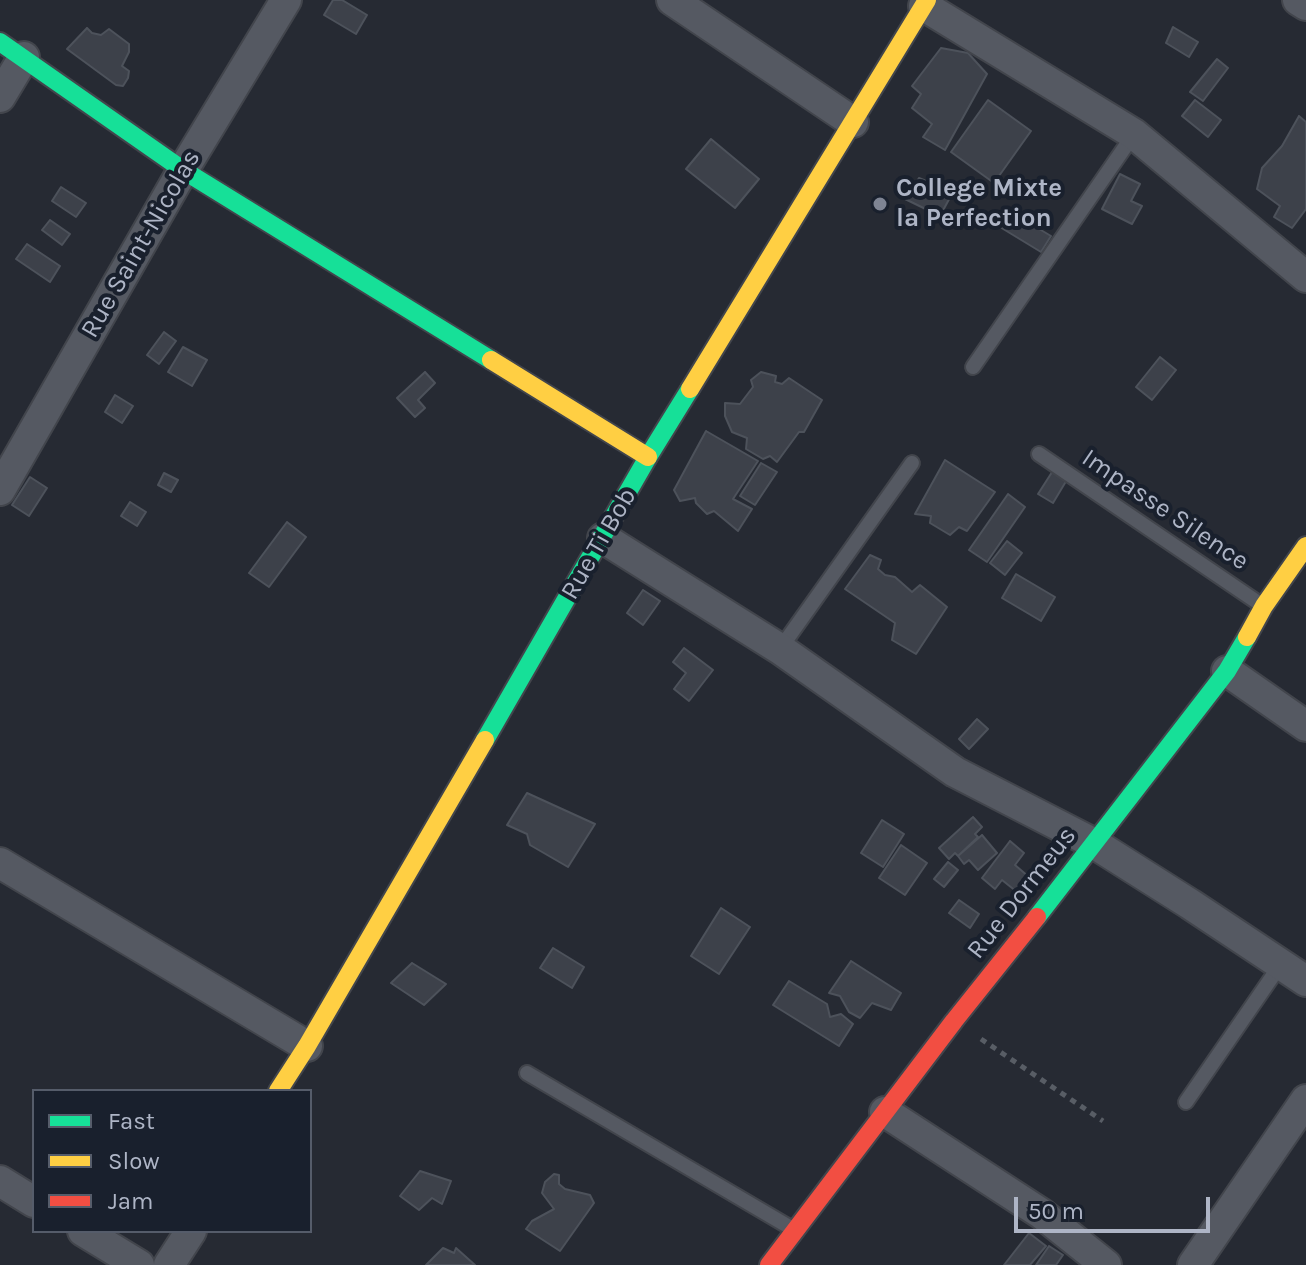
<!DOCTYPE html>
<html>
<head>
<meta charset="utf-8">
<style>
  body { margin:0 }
  #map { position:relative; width:1306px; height:1265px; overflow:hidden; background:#262a33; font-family:Karla,sans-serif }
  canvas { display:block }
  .legend { position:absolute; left:32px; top:1089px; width:280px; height:144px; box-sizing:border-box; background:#19202d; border:2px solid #555c6a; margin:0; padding:10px 14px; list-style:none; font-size:24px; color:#aeb5c6 }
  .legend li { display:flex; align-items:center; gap:16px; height:40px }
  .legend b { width:40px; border:2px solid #555c6a }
  .scale { position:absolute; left:1014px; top:1197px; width:196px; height:36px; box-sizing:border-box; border:4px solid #aeb5c6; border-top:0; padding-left:10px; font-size:24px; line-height:28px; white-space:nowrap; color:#aeb5c6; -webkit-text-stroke:6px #19202d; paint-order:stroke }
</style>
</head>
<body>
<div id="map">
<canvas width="1306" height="1265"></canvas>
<ul class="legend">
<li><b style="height:10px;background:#16e098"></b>Fast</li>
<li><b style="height:10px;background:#ffcf43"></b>Slow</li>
<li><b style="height:10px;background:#f24e42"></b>Jam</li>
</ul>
<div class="scale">50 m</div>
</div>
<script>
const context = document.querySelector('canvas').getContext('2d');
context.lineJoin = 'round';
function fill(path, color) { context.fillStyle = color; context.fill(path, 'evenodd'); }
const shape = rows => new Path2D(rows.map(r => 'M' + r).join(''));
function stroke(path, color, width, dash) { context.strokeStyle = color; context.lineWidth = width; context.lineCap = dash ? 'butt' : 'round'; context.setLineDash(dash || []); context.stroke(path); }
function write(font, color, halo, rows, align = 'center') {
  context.font = font + ' Karla,sans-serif'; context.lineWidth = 8; context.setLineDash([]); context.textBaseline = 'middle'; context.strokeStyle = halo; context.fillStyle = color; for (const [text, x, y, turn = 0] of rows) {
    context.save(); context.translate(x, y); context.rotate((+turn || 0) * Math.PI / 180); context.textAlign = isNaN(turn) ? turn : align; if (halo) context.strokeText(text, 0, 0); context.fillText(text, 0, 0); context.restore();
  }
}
const building = shape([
  [333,0,342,0,367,15,356,34,324,15,333,0],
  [1173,27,1198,42,1189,57,1166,43,1173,27],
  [87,28,92,33,101,35,109,29,129,44,129,52,122,66,129,71,128,78,123,86,116,85,67,49,87,28],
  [941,48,968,53,987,74,945,150,923,137,932,124,912,108,921,94,912,86,941,48],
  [1217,59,1228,68,1203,101,1190,92,1217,59],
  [988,100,1031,131,994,183,951,152,988,100],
  [1195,100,1221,120,1208,137,1182,116,1195,100],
  [1299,116,1306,122,1306,209,1292,228,1274,217,1280,206,1257,189,1262,168,1282,146,1299,116],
  [711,139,759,179,735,208,686,169,711,139],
  [1120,174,1140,184,1131,201,1142,206,1132,224,1102,209,1120,174],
  [919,178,953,192,940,216,905,199,919,178],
  [61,187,86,203,76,217,52,201,61,187],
  [1004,208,1051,236,1041,252,995,224,1004,208],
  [50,220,70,234,62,245,42,230,50,220],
  [27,244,60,266,50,282,16,259,27,244],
  [164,332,176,341,159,364,147,355,164,332],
  [183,347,207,360,192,386,168,372,183,347],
  [1160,357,1176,370,1152,400,1136,387,1160,357],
  [425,372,435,383,418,400,425,408,415,417,397,398,425,372],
  [761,372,776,376,775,382,782,384,789,378,822,400,804,432,799,432,777,462,770,456,763,459,746,449,747,438,732,432,725,416,725,403,740,404,753,387,751,380,761,372],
  [115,395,133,406,122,423,105,412,115,395],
  [706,431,758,461,733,499,752,509,738,531,714,511,707,514,696,503,695,498,680,501,674,490,706,431],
  [945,460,995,492,967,531,959,527,950,535,930,523,931,516,915,514,945,460],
  [761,463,777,472,755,505,740,496,761,463],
  [1054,469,1068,478,1053,503,1038,494,1054,469],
  [164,473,178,480,171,492,158,485,164,473],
  [30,477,47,488,29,516,12,505,30,477],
  [1008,494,1025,507,987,562,969,550,1008,494],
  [130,502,146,512,137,526,121,516,130,502],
  [287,522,306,537,269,587,249,573,287,522],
  [1007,541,1022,553,1005,575,990,563,1007,541],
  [870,555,881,560,878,569,885,575,895,577,912,592,920,585,947,607,916,654,892,640,895,623,845,589,870,555],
  [1016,574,1055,597,1041,621,1002,598,1016,574],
  [643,590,660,601,643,625,627,613,643,590],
  [684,648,713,670,689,701,674,689,686,673,673,662,684,648],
  [977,719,988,729,969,749,959,739,977,719],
  [527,793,595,824,568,867,530,845,527,834,507,825,527,793],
  [973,817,982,827,975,834,978,837,958,856,955,853,949,859,939,848,973,817],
  [882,820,904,834,883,867,861,853,882,820],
  [982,835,997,853,978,870,969,860,964,864,958,856,982,835],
  [1010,841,1024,853,1015,865,1029,877,1017,892,1002,880,995,889,982,878,1010,841],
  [901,845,927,863,905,895,879,878,901,845],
  [948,862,958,870,944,887,934,879,948,862],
  [959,900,979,914,970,928,949,913,959,900],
  [721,908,750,927,719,974,691,956,721,908],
  [553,948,584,967,572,988,540,968,553,948],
  [851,961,901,993,891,1010,872,1003,860,1018,849,1012,840,996,829,993,851,961],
  [412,963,446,984,424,1005,391,983,412,963],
  [789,981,827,1004,830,1017,841,1014,853,1024,839,1046,773,1005,789,981],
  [420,1171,451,1181,442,1204,432,1198,419,1210,400,1196,420,1171],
  [554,1174,559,1175,559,1184,565,1189,590,1195,594,1203,560,1251,526,1229,532,1221,554,1209,542,1193,545,1182,554,1174],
  [1029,1233,1046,1246,1030,1265,1004,1265,1029,1233],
  [1049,1246,1063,1255,1056,1265,1036,1265,1049,1246],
  [443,1248,454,1253,456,1248,475,1265,426,1265,443,1248]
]);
fill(building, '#3d414a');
stroke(building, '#4d525b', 2);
const lane = shape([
  [973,367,1134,134],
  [1039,454,1260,604],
  [780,649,912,463],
  [527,1073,791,1228],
  [1186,1102,1281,964]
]);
const street = shape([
  [672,0,853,122],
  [1298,0,1306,5],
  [924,6,1134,134,1306,277],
  [0,97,24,57],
  [0,490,183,170,286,0],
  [603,538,780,649,955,772,1095,844,1190,904,1306,981],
  [1227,671,1306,726],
  [0,863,307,1046],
  [885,1112,1042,1214,1106,1265],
  [0,1181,34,1202],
  [83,1231,139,1265],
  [169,1265,191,1231],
  [1193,1265,1306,1100]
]);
const fast = shape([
  [0,42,183,170,491,360],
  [485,740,648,457,690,389],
  [1037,917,1227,671,1247,637]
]);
const slow = shape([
  [491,360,648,457],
  [690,389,927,0],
  [1247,637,1264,606,1306,546],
  [278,1091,307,1046,485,740]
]);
const jam = shape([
  [769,1265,954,1021,1037,917]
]);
stroke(lane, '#42454c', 18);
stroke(street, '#42454c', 34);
stroke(fast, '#42454c', 22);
stroke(slow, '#42454c', 22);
stroke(jam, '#42454c', 22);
stroke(shape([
  [981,1039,1103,1121]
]), '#585d65', 5, [6, 6]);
stroke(lane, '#555962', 14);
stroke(street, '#555962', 30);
stroke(fast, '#16e098', 18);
stroke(slow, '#ffcf43', 18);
stroke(jam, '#f24e42', 18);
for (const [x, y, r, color] of [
  [880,204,8,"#7e8493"]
]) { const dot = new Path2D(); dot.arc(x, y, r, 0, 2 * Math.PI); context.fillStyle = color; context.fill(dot); stroke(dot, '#19202d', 3); }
write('bold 26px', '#aeb5c6', '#19202d', [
  ["College Mixte",896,189],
  ["la Perfection",896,219]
], 'left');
write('26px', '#aeb5c6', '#19202d', [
  ["Rue Saint-Nicolas",141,244,-60],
  ["Impasse Silence",1165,510,34],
  ["Rue Ti Bob",599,544,-60],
  ["Rue Dormeus",1022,893,-52]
]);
</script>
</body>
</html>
